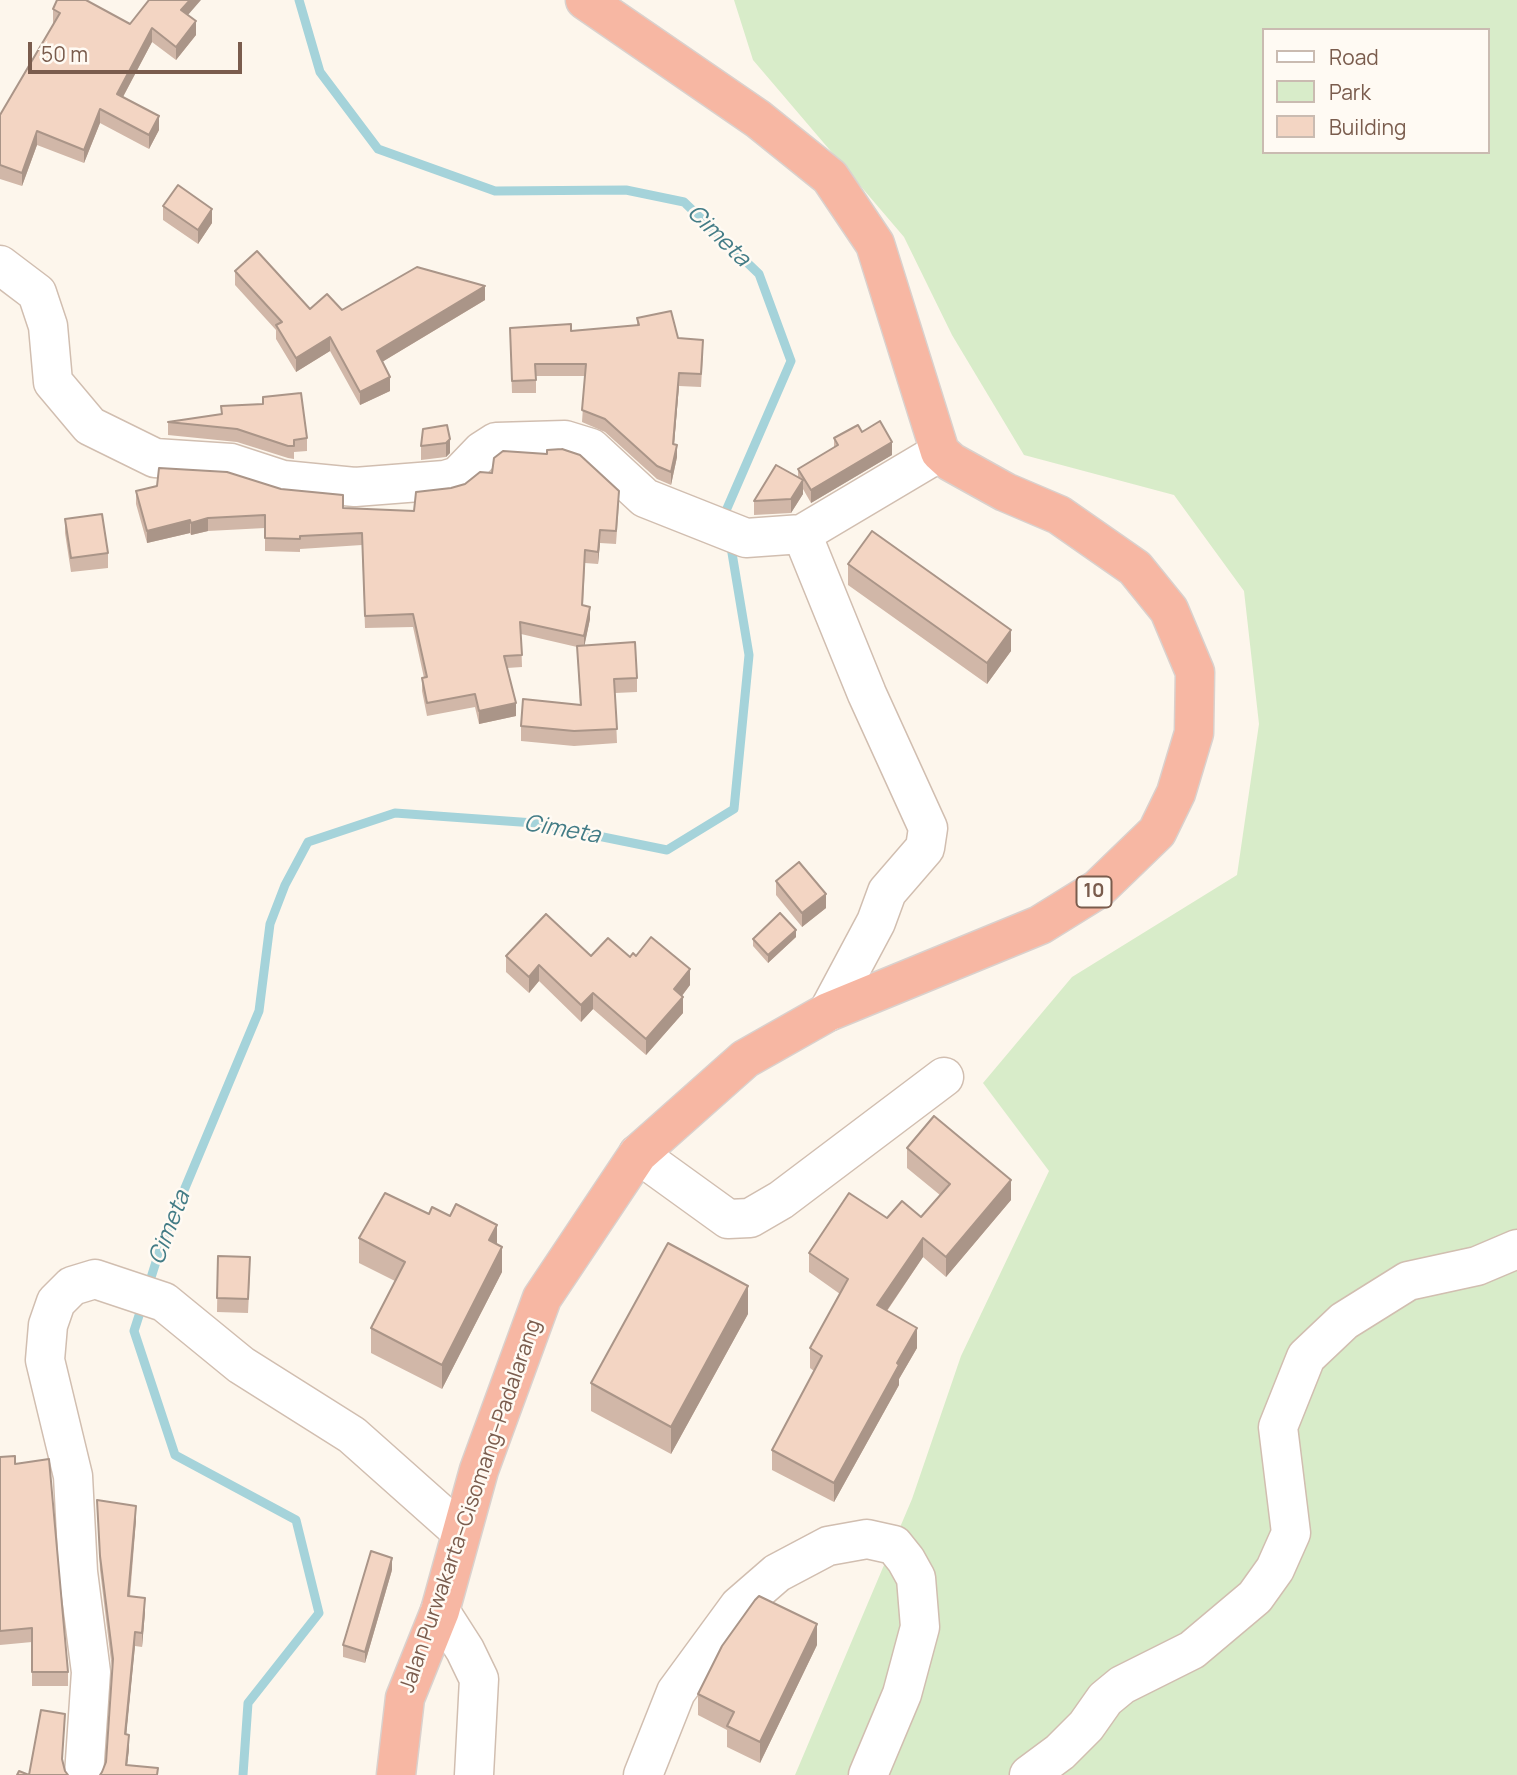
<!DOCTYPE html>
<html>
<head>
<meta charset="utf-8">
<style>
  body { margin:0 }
  #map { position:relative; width:1517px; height:1775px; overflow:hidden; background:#fdf6ec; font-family:Manrope,sans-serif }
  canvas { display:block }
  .legend { position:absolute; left:1262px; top:28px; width:228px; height:126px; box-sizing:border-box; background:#fffaf3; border:2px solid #cabbb1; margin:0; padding:9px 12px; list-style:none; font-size:21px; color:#7a5c4d }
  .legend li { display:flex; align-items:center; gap:14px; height:35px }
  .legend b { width:35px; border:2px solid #cabbb1 }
  .scale { position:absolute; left:28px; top:42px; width:214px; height:32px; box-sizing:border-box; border:4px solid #7a5c4d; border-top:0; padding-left:9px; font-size:21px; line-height:24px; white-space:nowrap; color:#7a5c4d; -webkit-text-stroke:5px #fffaf3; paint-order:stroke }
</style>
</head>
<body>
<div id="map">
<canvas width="1517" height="1775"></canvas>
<ul class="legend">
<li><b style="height:9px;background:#fff"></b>Road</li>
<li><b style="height:19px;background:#d8ecc9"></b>Park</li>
<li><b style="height:19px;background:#f3d5c3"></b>Building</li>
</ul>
<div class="scale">50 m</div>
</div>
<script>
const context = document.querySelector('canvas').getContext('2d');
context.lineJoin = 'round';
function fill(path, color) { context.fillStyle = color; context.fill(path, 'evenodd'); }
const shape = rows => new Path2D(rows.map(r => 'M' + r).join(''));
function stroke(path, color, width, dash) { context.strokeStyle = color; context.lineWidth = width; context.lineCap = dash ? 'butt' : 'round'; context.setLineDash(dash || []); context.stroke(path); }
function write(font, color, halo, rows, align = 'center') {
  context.font = font + ' Manrope,sans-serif'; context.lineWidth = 5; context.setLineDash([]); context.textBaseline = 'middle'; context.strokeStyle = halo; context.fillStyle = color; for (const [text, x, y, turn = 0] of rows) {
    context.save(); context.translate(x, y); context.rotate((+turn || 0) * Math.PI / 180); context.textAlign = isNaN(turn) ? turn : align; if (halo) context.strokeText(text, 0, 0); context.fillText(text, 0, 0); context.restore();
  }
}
fill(shape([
  [734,0,1517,0,1517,1775,795,1775,912,1499,961,1356,1049,1171,983,1083,1072,977,1237,875,1259,724,1244,591,1174,495,1024,455,952,335,904,237,753,60],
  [1263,30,1487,30,1487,152,1263,152]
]), '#d8ecc9');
stroke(shape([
  [299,0,320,72,378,149,495,191,626,190,684,202,759,274,791,361,725,513,727,521],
  [148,1287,162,1243,259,1011,270,924,285,885,308,842,395,813,534,823,667,850,734,809,749,655,730,541],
  [143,1303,134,1331,175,1455,296,1520,319,1613,248,1703,243,1775]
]), '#a5d3da', 9);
const minor = shape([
  [0,265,37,293,48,326,53,382,90,426,155,458,231,463,283,480,355,487,445,480,458,476,482,451,496,442,565,440,591,448,645,498,746,538,802,534,940,452],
  [802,534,867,694,928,828,925,848,887,892,876,922,828,1012],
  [638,1154,728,1219,750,1218,781,1200,944,1077],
  [440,1611,465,1650,479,1679,474,1775],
  [84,1775,91,1672,78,1572,73,1476,45,1360,48,1325,56,1302,72,1286,95,1279,164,1302,241,1365,352,1435,461,1532],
  [643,1775,676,1692,739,1606,777,1573,828,1546,867,1539,894,1545,906,1560,916,1578,920,1627,902,1694,868,1775],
  [1029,1775,1060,1752,1086,1726,1105,1699,1122,1685,1192,1650,1255,1597,1275,1569,1291,1533,1278,1427,1306,1357,1344,1321,1408,1281,1477,1266,1517,1249]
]);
const highway = shape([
  [396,1775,405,1698,440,1611,479,1470,542,1298,638,1154,745,1059,828,1012,1040,925,1098,889,1157,832,1176,793,1194,733,1195,672,1169,610,1135,568,1059,515,1005,492,951,462,940,452,875,244,830,177,758,119,585,0]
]);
stroke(minor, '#d1beb0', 41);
stroke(highway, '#dad1cd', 41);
stroke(minor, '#fff', 38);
stroke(highway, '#f7b7a3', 38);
fill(shape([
  [53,9,130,24,188,15,196,35,176,60,152,42,123,97,159,130,149,149,100,123,84,163,37,145,22,186,0,179,0,115,54,23,53,23],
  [163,206,212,223,198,244,163,220],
  [235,271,310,309,342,310,485,300,382,362,390,391,360,405,330,351,296,372,276,339,276,330,235,285],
  [637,318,703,353,701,387,679,386,674,444,677,457,671,485,657,479,605,432,582,422,585,376,536,376,536,393,512,393,510,328,571,331,637,325],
  [263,397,307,438,307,451,294,452,294,459,288,458,237,442,168,435,168,422,221,414,263,404],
  [447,425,450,453,446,457,421,460,421,446],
  [862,432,892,455,811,503,803,489,803,494,791,513,754,515,754,501,798,478,798,469,834,448,834,438],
  [281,489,343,508,414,511,619,503,616,544,600,543,598,564,585,563,583,605,590,619,584,646,637,678,637,692,615,693,617,743,574,746,521,741,521,726,580,705,577,647,521,634,522,667,507,668,516,716,479,724,475,707,427,716,422,691,422,678,424,678,413,627,365,628,362,545,300,549,300,552,265,551,265,528,208,531,191,535,190,533,147,543,136,504,136,491],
  [65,519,108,553,108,568,71,572,65,533],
  [848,564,1011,651,987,684,848,585],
  [776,881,826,908,802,927,776,895],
  [796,937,768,963,753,946,753,939],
  [506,956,630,957,636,956,690,985,682,996,683,1013,646,1055,593,1009,581,1022,539,981,529,993,506,972],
  [907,1148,1011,1200,946,1277,923,1257,887,1311,917,1348,899,1379,899,1385,834,1502,772,1470,772,1450,814,1371,810,1368,810,1348,840,1294,809,1272,809,1253,887,1218,921,1217,940,1195,907,1168],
  [429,1214,497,1244,502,1272,442,1389,371,1353,371,1328,395,1281,359,1263,359,1238],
  [218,1256,250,1272,248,1313,217,1312],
  [748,1314,671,1454,591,1411,591,1383],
  [0,1457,15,1464,68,1672,68,1686,32,1686,32,1642,0,1645],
  [97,1500,136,1520,130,1597,145,1612,142,1647,135,1646,126,1734,129,1749,127,1765,158,1775,102,1772,106,1762,112,1669,100,1570],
  [392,1570,365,1663,343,1657,343,1645],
  [817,1645,760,1763,727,1747,727,1730,698,1715,698,1694]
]), '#d1b7a8');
fill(shape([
  [190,0,201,0,181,23,181,10],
  [196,21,196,35,176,60,176,47],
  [152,28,152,42,117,108,117,94],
  [100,109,100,123,84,163,84,150],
  [159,116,159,130,149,149,149,135],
  [37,131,37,145,22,186,22,173],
  [212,209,212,223,198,244,198,230],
  [485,286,485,300,377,365,377,351],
  [330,337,330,351,296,372,296,358],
  [679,373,679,386,673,457,673,444],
  [390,377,390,391,360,405,360,392],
  [450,439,450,453,446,457,446,443],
  [892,442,892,455,811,503,811,490],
  [677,445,677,457,671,485,671,472],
  [803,480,803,494,791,513,791,499],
  [208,518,208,531,191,535,191,523],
  [190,520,190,533,147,543,147,531],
  [600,530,600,543,598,564,598,552],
  [590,607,590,619,584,648,584,636],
  [1011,630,1011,651,987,684,987,663],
  [516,703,516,716,479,724,479,711],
  [826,894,826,908,802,927,802,913],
  [796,930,796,937,768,963,768,955],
  [539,965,539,981,529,993,529,977],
  [690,969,690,985,674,1006,674,989],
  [593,993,593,1009,581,1022,581,1005],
  [683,997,683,1013,646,1055,646,1039],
  [1011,1180,1011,1200,946,1277,946,1257],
  [497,1225,497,1250,489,1240],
  [923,1238,923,1257,877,1325,877,1305],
  [502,1247,502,1272,442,1389,442,1365],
  [748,1286,748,1314,671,1454,671,1427],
  [917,1328,917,1348,899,1379,899,1385,834,1502,834,1483,897,1363],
  [136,1506,136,1520,128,1611,128,1596],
  [392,1558,392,1570,365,1663,365,1652],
  [145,1598,145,1612,142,1647,142,1633],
  [817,1624,817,1645,760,1763,760,1742],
  [135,1632,135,1646,125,1748,125,1734],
  [129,1735,129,1749,126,1775,126,1765]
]), '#aa9588');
const building = shape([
  [57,0,86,0,130,24,149,0,190,0,181,10,196,21,176,47,152,28,117,94,159,116,149,135,100,109,84,150,37,131,22,173,0,165,0,115,60,13,53,9,57,0],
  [178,185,212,209,198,230,163,206,178,185],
  [257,251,310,309,327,294,342,310,417,267,485,286,377,351,390,377,360,392,330,337,296,358,276,325,282,322,235,271,257,251],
  [671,311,678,338,703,340,701,374,679,373,673,444,677,445,671,472,657,466,605,419,582,410,586,364,535,364,536,380,512,381,510,328,571,324,571,331,639,325,637,318,671,311],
  [301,393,307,438,294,440,294,446,288,446,237,429,168,422,222,414,221,406,263,404,263,397,301,393],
  [880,421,892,442,811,490,798,469,838,445,834,438,858,425,862,432,880,421],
  [447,425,450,439,446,443,421,446,423,429,447,425],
  [562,449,580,455,619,491,616,531,600,530,598,552,585,550,582,605,590,607,584,636,520,622,522,655,504,656,516,703,479,711,475,694,427,703,422,678,427,677,413,614,365,616,362,533,300,536,300,539,265,538,265,515,208,518,191,523,190,520,147,531,136,491,157,486,159,468,227,472,281,489,343,495,343,508,414,511,416,492,451,488,465,484,480,472,492,473,494,458,503,451,547,454,547,450,562,449],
  [776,465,803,480,791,499,754,501,776,465],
  [102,514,108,553,71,558,65,519,102,514],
  [872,531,1011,630,987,663,848,564,872,531],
  [635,642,637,678,614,679,617,729,574,731,521,726,523,699,581,705,577,646,635,642],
  [799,862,826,894,802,913,776,881,799,862],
  [780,913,796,930,768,955,753,939,780,913],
  [546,914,591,956,608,938,630,957,633,953,636,956,651,937,690,969,674,989,683,997,646,1039,593,993,581,1005,539,965,529,977,506,956,546,914],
  [934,1116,1011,1180,946,1257,923,1238,877,1305,917,1328,897,1363,899,1365,834,1483,772,1450,822,1356,810,1348,848,1279,809,1253,849,1193,887,1218,902,1201,921,1217,950,1184,907,1148,934,1116],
  [385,1193,429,1214,432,1207,450,1216,456,1204,497,1225,489,1240,502,1247,442,1365,371,1328,405,1262,359,1238,385,1193],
  [668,1243,748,1286,671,1427,591,1383,668,1243],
  [218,1256,250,1257,248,1299,217,1298,218,1256],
  [15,1456,15,1464,49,1459,68,1672,32,1672,32,1628,0,1631,0,1457,15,1456],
  [97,1500,136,1506,128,1596,145,1598,142,1633,135,1632,125,1734,129,1735,126,1765,158,1768,157,1775,100,1775,102,1772,106,1762,113,1659,100,1556,97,1500],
  [371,1551,392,1558,365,1652,343,1645,371,1551],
  [759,1596,817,1624,760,1742,727,1726,734,1712,698,1694,722,1646,755,1600,759,1596],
  [41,1710,65,1714,62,1759,65,1771,68,1775,17,1775,19,1771,29,1775,41,1710]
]);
fill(building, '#f3d5c3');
stroke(building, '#aa9588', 2);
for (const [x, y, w] of [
  [1094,892,35]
]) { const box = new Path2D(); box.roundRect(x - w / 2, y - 15.5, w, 31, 5); context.fillStyle = '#fffaf3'; context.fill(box); stroke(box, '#7a5c4d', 2); }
write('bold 19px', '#7a5c4d', null, [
  ["10",1094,892]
]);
write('21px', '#7a5c4d', '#fffaf3', [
  ["Jalan Purwakarta–Cisomang–Padalarang",471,1506,-71]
]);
write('italic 23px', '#437c86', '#fffaf3', [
  ["Cimeta",718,236,44],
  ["Cimeta",562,830,10],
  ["Cimeta",170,1228,-69]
]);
</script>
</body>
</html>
